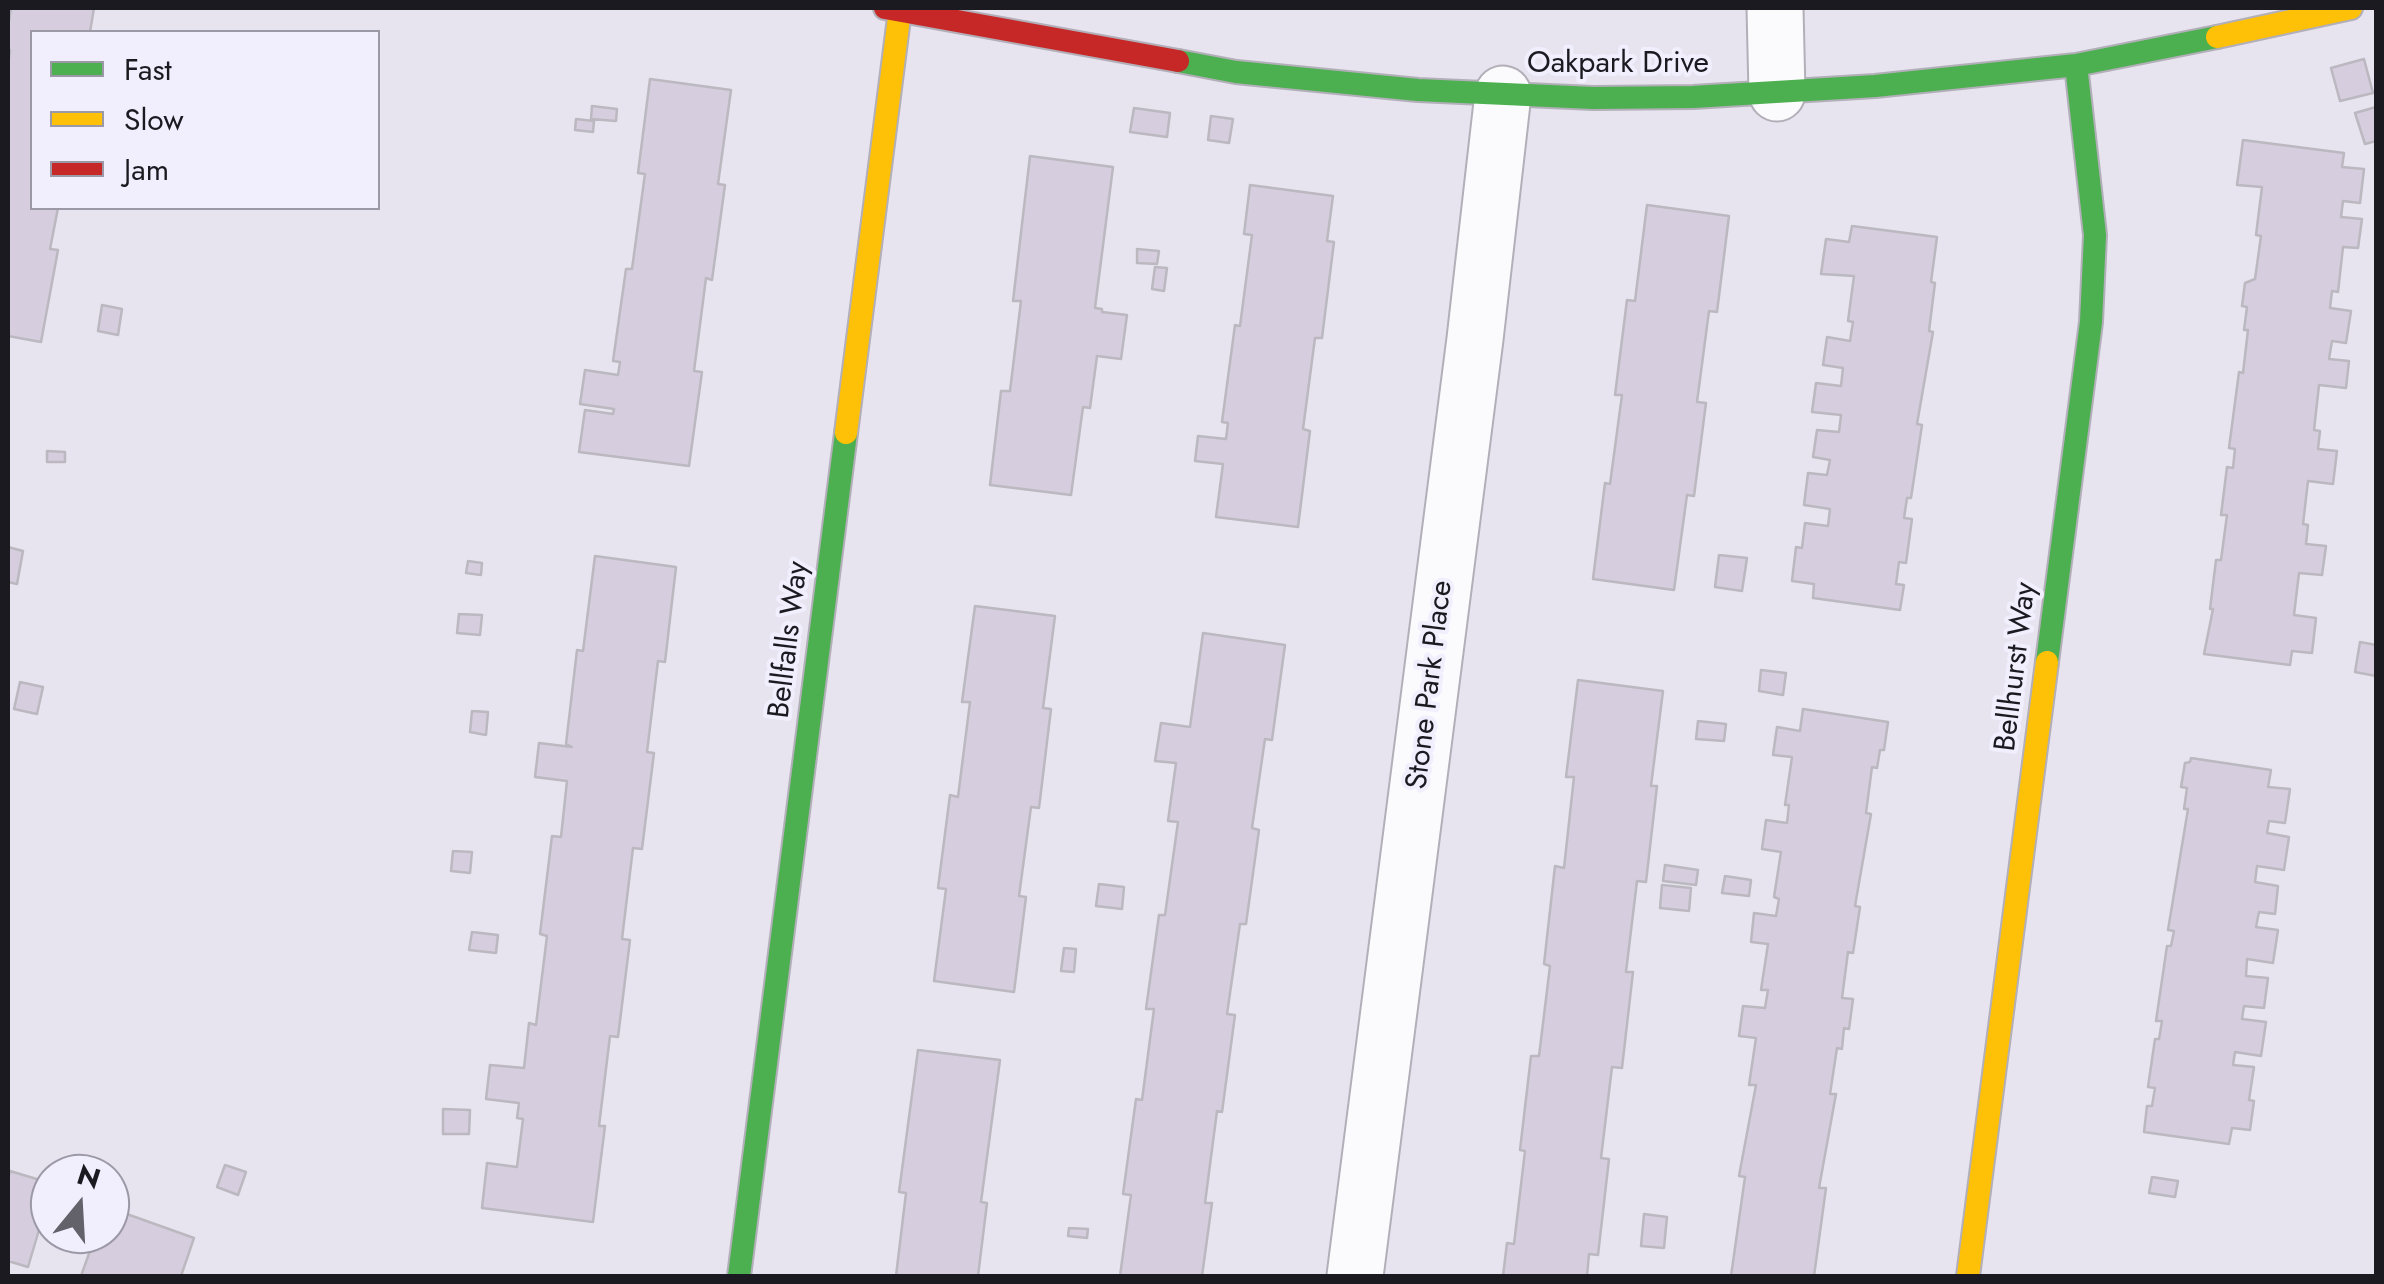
<!DOCTYPE html>
<html>
<head>
<meta charset="utf-8">
<style>
  body { margin:0 }
  #map { position:relative; width:2384px; height:1284px; overflow:hidden; background:#e7e4f0; font-family:Jost,sans-serif }
  canvas { display:block }
  .frame { position:absolute; inset:0; border:10px solid #1c1a21; pointer-events:none }
  .legend { position:absolute; left:30px; top:30px; width:350px; height:180px; box-sizing:border-box; background:#f1eefe; border:2px solid #9c99a6; margin:0; padding:12px 18px; list-style:none; font-size:30px; color:#1c1a21 }
  .legend li { display:flex; align-items:center; gap:20px; height:50px }
  .legend b { width:50px; border:2px solid #9c99a6 }
  .north { position:absolute; left:30px; top:1154px; width:100px; height:100px; box-sizing:border-box; background:#f1eefe; border:2px solid #9c99a6; border-radius:50%; rotate:18deg; font-size:28px; font-weight:700; line-height:40px; text-align:center; color:#1c1a21 }
  .north::after { content:''; display:block; margin:auto; width:35px; height:45px; background:#636169; clip-path:polygon(50% 0,100% 100%,50% 72%,0 100%) }
</style>
</head>
<body>
<div id="map">
<canvas width="2384" height="1284"></canvas>
<div class="frame"></div>
<ul class="legend">
<li><b style="height:12px;background:#4caf50"></b>Fast</li>
<li><b style="height:12px;background:#ffc107"></b>Slow</li>
<li><b style="height:12px;background:#c62828"></b>Jam</li>
</ul>
<div class="north">N</div>
</div>
<script>
const context = document.querySelector('canvas').getContext('2d');
context.lineJoin = 'round';
function fill(path, color) { context.fillStyle = color; context.fill(path, 'evenodd'); }
const shape = rows => new Path2D(rows.map(r => 'M' + r).join(''));
function stroke(path, color, width, dash) { context.strokeStyle = color; context.lineWidth = width; context.lineCap = dash ? 'butt' : 'round'; context.setLineDash(dash || []); context.stroke(path); }
function write(font, color, halo, rows, align = 'center') {
  context.font = font + ' Jost,sans-serif'; context.lineWidth = 8; context.setLineDash([]); context.textBaseline = 'middle'; context.strokeStyle = halo; context.fillStyle = color; for (const [text, x, y, turn = 0] of rows) {
    context.save(); context.translate(x, y); context.rotate((+turn || 0) * Math.PI / 180); context.textAlign = isNaN(turn) ? turn : align; if (halo) context.strokeText(text, 0, 0); context.fillText(text, 0, 0); context.restore();
  }
}
const building = shape([
  [11,8,94,8,90,32,32,32,32,208,58,208,50,249,58,250,41,342,8,336,8,65,10,50,8,49,8,27,11,8],
  [2364,59,2373,93,2340,101,2331,68,2364,59],
  [650,79,731,90,718,184,725,185,712,280,706,278,694,371,702,372,689,466,579,452,585,410,613,414,614,409,580,404,585,370,618,375,620,362,613,361,626,269,632,269,645,174,638,173,650,79],
  [592,106,617,109,616,121,591,119,592,106],
  [2376,107,2376,141,2365,144,2355,113,2376,107],
  [1134,108,1170,113,1167,137,1130,132,1134,108],
  [1211,116,1233,119,1229,143,1208,140,1211,116],
  [576,119,594,121,593,132,575,130,576,119],
  [2243,140,2344,153,2342,167,2364,169,2360,203,2343,201,2341,217,2362,219,2358,248,2343,247,2338,292,2332,291,2330,308,2351,311,2346,343,2332,341,2329,359,2349,361,2346,388,2319,385,2314,430,2320,431,2318,449,2337,451,2333,484,2308,481,2303,524,2308,525,2306,544,2326,546,2322,575,2299,573,2294,615,2316,618,2312,653,2292,651,2290,665,2204,654,2213,609,2210,609,2216,560,2221,560,2227,515,2221,515,2227,467,2233,468,2235,449,2229,448,2239,372,2243,373,2248,330,2244,330,2247,307,2242,306,2245,283,2255,279,2261,236,2256,235,2262,187,2237,185,2243,140],
  [1030,156,1113,167,1095,308,1102,309,1102,312,1127,315,1121,359,1097,356,1090,408,1083,407,1071,495,990,485,1001,391,1010,391,1021,301,1013,301,1030,156],
  [1250,185,1333,196,1327,241,1334,242,1322,338,1315,338,1303,429,1310,431,1298,527,1216,517,1223,464,1195,461,1198,436,1226,439,1228,423,1222,422,1235,325,1240,326,1252,235,1244,234,1250,185],
  [1647,205,1729,216,1717,312,1709,311,1697,402,1706,403,1694,496,1687,495,1674,590,1593,579,1605,483,1610,484,1622,395,1615,395,1627,300,1635,301,1647,205],
  [1852,226,1937,237,1931,282,1935,283,1929,331,1933,332,1917,424,1922,425,1911,498,1907,498,1904,518,1912,519,1906,563,1899,562,1896,584,1904,585,1900,610,1813,598,1814,584,1792,581,1796,547,1802,548,1805,523,1828,526,1830,509,1804,505,1808,473,1827,475,1830,460,1813,457,1817,430,1839,432,1841,415,1812,412,1816,383,1841,386,1843,368,1823,365,1827,337,1850,341,1853,322,1848,321,1854,276,1821,274,1826,239,1849,242,1852,226],
  [1137,249,1159,251,1157,264,1137,263,1137,249],
  [1155,267,1167,268,1164,291,1152,289,1155,267],
  [102,305,122,309,118,335,98,331,102,305],
  [47,451,65,452,65,462,47,462,47,451],
  [8,547,23,551,17,584,8,582,8,547],
  [1719,555,1747,558,1742,591,1715,587,1719,555],
  [595,556,676,567,665,662,658,661,647,752,654,753,642,849,633,848,622,939,630,940,618,1037,610,1036,599,1126,605,1126,593,1222,482,1208,487,1163,517,1167,523,1119,517,1118,519,1103,486,1099,490,1065,524,1068,529,1023,536,1025,547,936,540,934,552,836,561,837,567,781,535,777,539,743,572,747,566,744,577,650,583,651,595,556],
  [468,561,482,563,481,575,466,573,468,561],
  [975,606,1055,616,1043,708,1051,709,1039,808,1031,807,1019,896,1026,897,1014,992,934,981,946,889,938,888,950,795,958,797,970,702,962,702,975,606],
  [459,614,482,615,480,635,457,633,459,614],
  [1203,633,1285,645,1272,740,1265,739,1252,828,1259,830,1246,924,1240,924,1227,1014,1235,1015,1222,1112,1217,1111,1205,1203,1212,1203,1202,1276,1120,1276,1131,1195,1123,1194,1136,1099,1142,1100,1154,1009,1146,1009,1159,915,1165,915,1178,822,1168,821,1176,763,1155,761,1161,723,1190,727,1203,633],
  [2360,642,2376,645,2376,676,2355,672,2360,642],
  [1761,670,1786,673,1783,695,1759,691,1761,670],
  [1578,680,1663,691,1651,786,1657,786,1646,882,1637,881,1626,972,1633,972,1622,1068,1612,1067,1601,1158,1609,1159,1598,1255,1589,1254,1587,1276,1503,1276,1507,1243,1514,1244,1525,1151,1520,1150,1531,1056,1539,1056,1550,966,1544,964,1555,866,1564,868,1574,777,1566,777,1578,680],
  [20,682,43,687,37,714,14,709,20,682],
  [1803,709,1888,722,1884,750,1880,750,1877,768,1872,767,1866,813,1871,814,1855,906,1860,907,1853,953,1848,952,1842,998,1853,999,1849,1029,1844,1028,1842,1049,1837,1048,1830,1094,1836,1094,1819,1188,1826,1188,1814,1276,1731,1276,1745,1177,1739,1176,1756,1085,1749,1085,1756,1038,1739,1036,1743,1006,1765,1008,1768,990,1761,990,1768,944,1751,942,1754,913,1776,916,1779,899,1774,897,1781,852,1762,849,1766,820,1787,823,1789,805,1785,805,1792,757,1773,755,1777,727,1800,731,1803,709],
  [472,711,488,712,486,735,470,732,472,711],
  [1698,721,1726,724,1724,741,1696,739,1698,721],
  [2191,758,2271,770,2268,787,2290,789,2285,823,2269,821,2267,833,2289,837,2284,870,2257,866,2255,882,2278,886,2275,914,2259,912,2256,927,2278,930,2273,963,2247,959,2246,976,2268,978,2264,1008,2244,1006,2242,1019,2266,1022,2261,1056,2235,1052,2233,1065,2254,1067,2249,1100,2254,1101,2250,1130,2232,1128,2229,1144,2144,1132,2147,1106,2152,1106,2155,1088,2148,1087,2155,1039,2159,1039,2162,1021,2156,1021,2167,946,2171,946,2174,931,2168,930,2188,809,2184,809,2187,788,2181,787,2185,763,2190,762,2191,758],
  [453,851,472,852,470,873,451,871,453,851],
  [1665,865,1698,870,1696,885,1663,881,1665,865],
  [1725,876,1751,880,1749,896,1722,893,1725,876],
  [1099,884,1124,887,1122,909,1096,906,1099,884],
  [1662,885,1691,888,1689,911,1660,908,1662,885],
  [472,932,498,935,496,953,469,950,472,932],
  [1064,948,1076,949,1074,972,1061,971,1064,948],
  [918,1050,1000,1060,981,1202,987,1203,978,1276,896,1276,906,1193,899,1192,918,1050],
  [443,1109,470,1110,469,1134,443,1134,443,1109],
  [225,1165,246,1172,238,1195,217,1187,225,1165],
  [10,1171,50,1183,50,1193,28,1267,8,1261,8,1180,10,1171],
  [2152,1177,2178,1181,2175,1197,2149,1193,2152,1177],
  [110,1208,194,1238,181,1276,81,1276,96,1234,110,1234,110,1208],
  [1644,1214,1667,1217,1664,1248,1641,1246,1644,1214],
  [1069,1228,1088,1229,1087,1238,1068,1236,1069,1228]
]);
fill(building, '#d6cdde');
stroke(building, '#bbb8c0', 2.5);
const street = shape([
  [1775,8,1777,93],
  [1355,1276,1475,339,1503,94]
]);
const fast = shape([
  [1178,61,1236,72,1418,90,1593,98,1693,97,1875,86,2076,65,2217,37],
  [2047,662,2091,322,2095,235,2076,65],
  [739,1276,846,433]
]);
const slow = shape([
  [2217,37,2351,8],
  [846,433,900,10],
  [1968,1276,2047,662]
]);
const jam = shape([
  [885,8,1178,61]
]);
stroke(street, '#b2afb8', 59);
stroke(fast, '#b2afb8', 26);
stroke(slow, '#b2afb8', 26);
stroke(jam, '#b2afb8', 26);
stroke(street, '#fbfbfd', 55);
stroke(fast, '#4caf50', 22);
stroke(slow, '#ffc107', 22);
stroke(jam, '#c62828', 22);
write('30px', '#1c1a21', '#f1eefe', [
  ["Oakpark Drive",1618,65],
  ["Bellfalls Way",790,640,-83],
  ["Bellhurst Way",2017,667,-83],
  ["Stone Park Place",1431,685,-83]
]);
</script>
</body>
</html>
